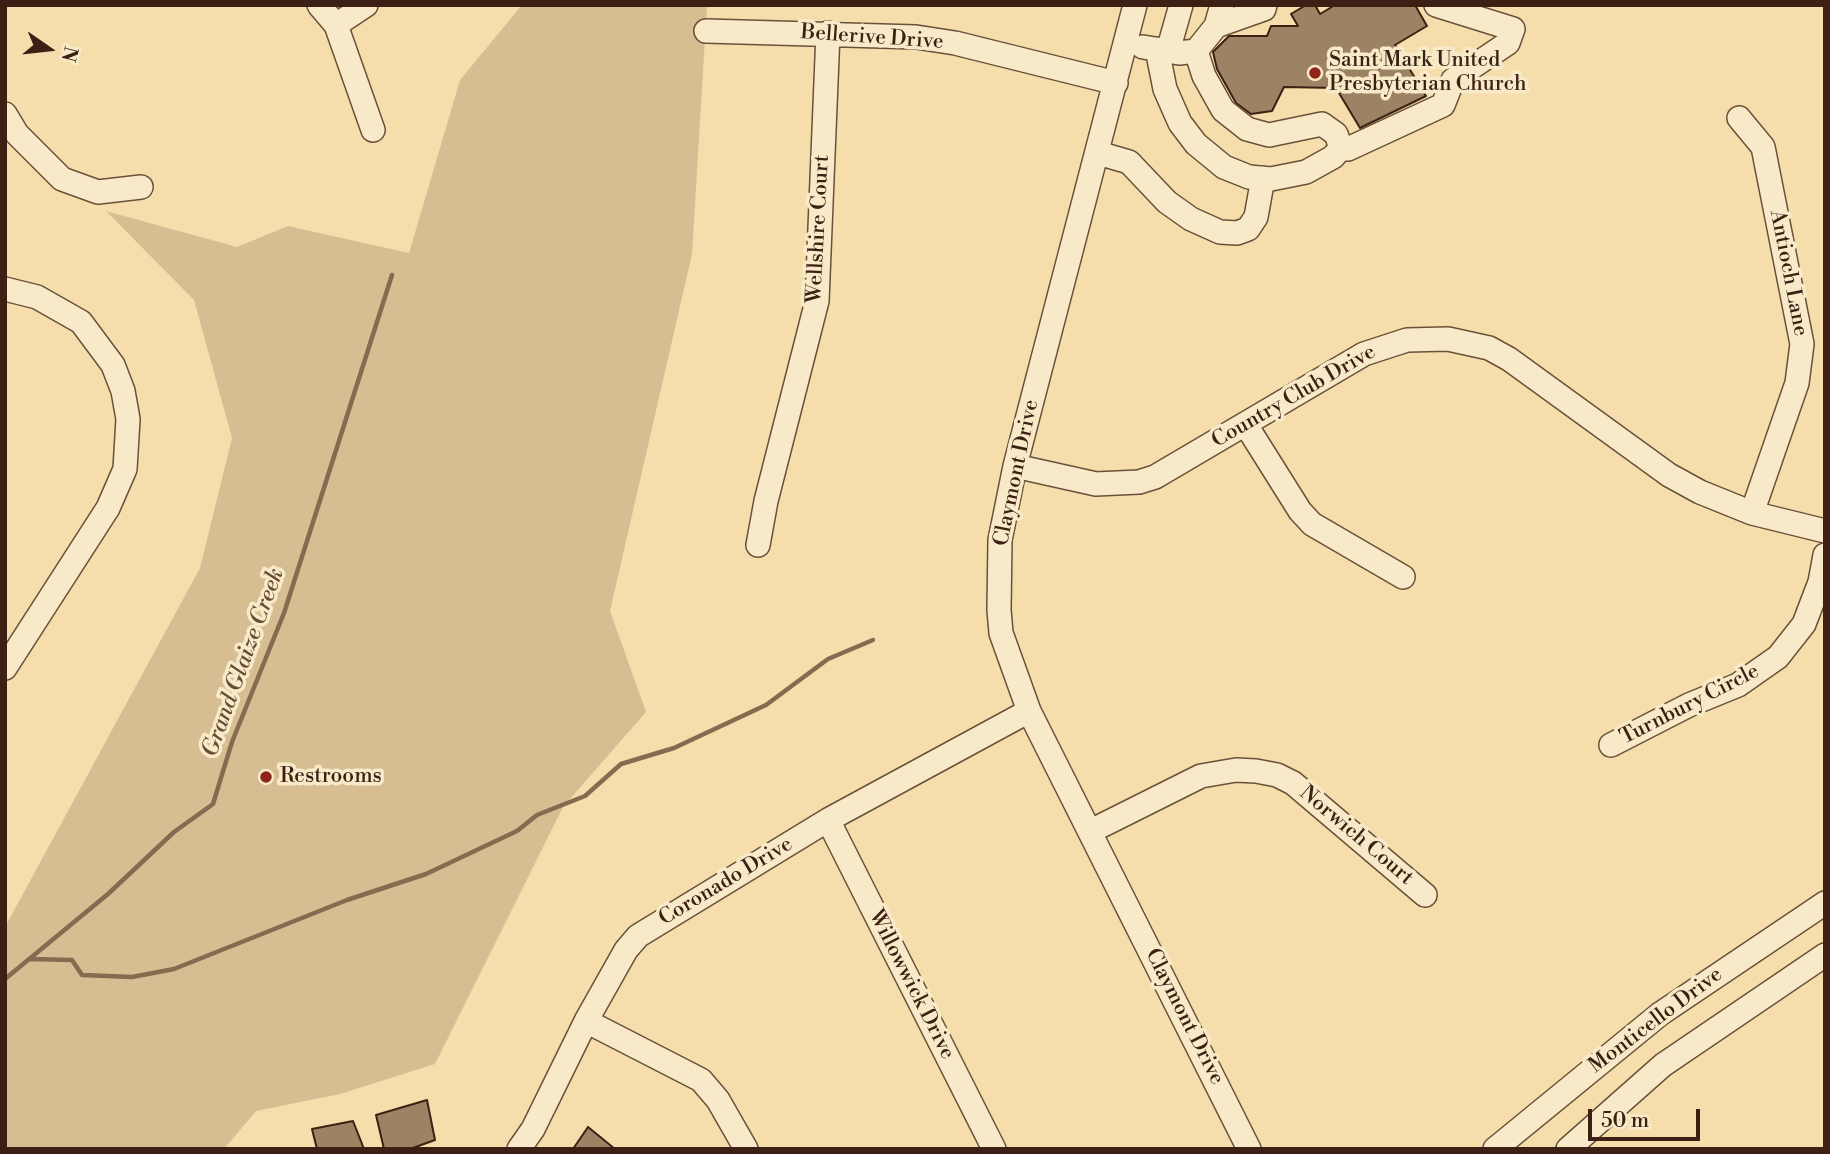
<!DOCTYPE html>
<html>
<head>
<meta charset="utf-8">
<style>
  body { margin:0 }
  #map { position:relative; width:1830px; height:1154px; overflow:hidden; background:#f5deac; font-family:"Libre Bodoni",serif }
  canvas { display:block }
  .frame { position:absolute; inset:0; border:7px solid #3c2013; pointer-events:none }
  .north { position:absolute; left:14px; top:14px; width:70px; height:70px; -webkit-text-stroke:5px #f8eac9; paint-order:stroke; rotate:104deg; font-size:19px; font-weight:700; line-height:28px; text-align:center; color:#3c2013 }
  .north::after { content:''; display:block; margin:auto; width:24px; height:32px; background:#3c2013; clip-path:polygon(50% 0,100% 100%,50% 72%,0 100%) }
  .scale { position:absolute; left:1588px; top:1109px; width:112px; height:32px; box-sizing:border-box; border:4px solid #3c2013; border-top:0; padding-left:9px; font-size:21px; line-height:24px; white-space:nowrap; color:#3c2013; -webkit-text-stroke:5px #f8eac9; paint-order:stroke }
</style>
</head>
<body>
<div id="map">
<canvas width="1830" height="1154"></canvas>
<div class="frame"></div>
<div class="north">N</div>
<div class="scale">50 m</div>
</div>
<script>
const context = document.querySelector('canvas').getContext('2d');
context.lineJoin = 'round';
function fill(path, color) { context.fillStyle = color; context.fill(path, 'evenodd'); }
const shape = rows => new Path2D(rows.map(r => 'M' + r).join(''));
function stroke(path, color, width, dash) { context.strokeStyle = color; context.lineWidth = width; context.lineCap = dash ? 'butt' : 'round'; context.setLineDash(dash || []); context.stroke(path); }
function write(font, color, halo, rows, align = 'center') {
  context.font = font + ' "Libre Bodoni",serif'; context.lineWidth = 7; context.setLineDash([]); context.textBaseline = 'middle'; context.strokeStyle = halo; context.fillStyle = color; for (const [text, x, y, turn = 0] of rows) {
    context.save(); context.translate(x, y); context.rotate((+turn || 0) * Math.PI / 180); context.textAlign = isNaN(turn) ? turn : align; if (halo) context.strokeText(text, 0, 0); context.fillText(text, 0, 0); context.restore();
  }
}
fill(shape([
  [522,5,707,5,692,254,610,611,646,712,563,807,435,1064,340,1094,256,1111,224,1149,5,1149,5,927,200,568,232,438,194,300,106,211,237,247,288,226,409,253,460,80]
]), '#d6be92');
stroke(shape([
  [30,959,72,960,82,975,132,977,174,969,347,900,426,874,517,831,537,815,585,796,621,764,674,748,766,705,828,659,873,640],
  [5,979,108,894,174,832,213,804,232,742,284,613,392,275]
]), '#856b50', 4.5);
const building = shape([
  [1306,5,1315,5,1320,14,1335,5,1415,5,1427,26,1395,45,1426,96,1360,128,1336,88,1284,87,1272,111,1251,114,1236,103,1217,69,1213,52,1229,36,1267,36,1271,26,1298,26,1291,14,1306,5],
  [427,1100,435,1140,410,1149,384,1149,376,1115,427,1100],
  [353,1121,364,1149,317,1149,312,1129,353,1121],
  [588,1127,615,1149,573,1149,588,1127]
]);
fill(building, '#9c8363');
stroke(building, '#3c2013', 2);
const minor = shape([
  [319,5,336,25,373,130],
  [1135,5,1015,466,1000,540,999,610,1001,633,1029,711,1249,1149],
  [336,25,366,5],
  [1216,26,1264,9,1265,5],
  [706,31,916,37,955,43,1116,83],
  [1143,47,1179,53,1196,51,1216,26,1222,5],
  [1157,49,1165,89,1180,123,1196,144,1224,167,1249,177,1271,179,1306,172,1333,157,1341,148],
  [1168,51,1181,5],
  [1196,51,1204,76,1223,110,1247,129,1269,135,1322,124,1336,134,1341,148,1348,149,1443,105,1453,80,1508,43,1513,29,1436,5],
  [5,114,17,134,62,179,98,192,141,187],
  [1739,118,1763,147,1802,344,1797,383,1752,513],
  [1098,153,1129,162,1167,202,1191,219,1220,232,1237,233,1248,229,1256,217,1263,178],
  [5,289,37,297,81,322,113,365,123,391,128,419,125,469,108,508,5,668],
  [1246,425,1300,511,1312,524,1403,577],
  [1015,466,1096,484,1139,482,1155,477,1364,354,1407,340,1448,339,1489,348,1509,359,1669,475,1700,492,1752,513,1825,531],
  [758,545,766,501,817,301,828,33],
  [1611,745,1689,705,1738,685,1778,657,1804,624,1820,582,1825,555],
  [828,820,994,1149],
  [1091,831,1201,776,1236,770,1256,771,1277,775,1293,783,1425,895],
  [586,1021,701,1080,718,1100,746,1149],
  [519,1149,533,1129,586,1021,626,950,638,936,828,820,1029,711],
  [1495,1149,1660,1014,1825,903],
  [1568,1149,1663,1065,1825,955]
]);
stroke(minor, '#6a5039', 26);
stroke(minor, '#f8eac9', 23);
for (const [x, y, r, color] of [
  [1315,73,7,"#8f2418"],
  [266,777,7,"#8f2418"]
]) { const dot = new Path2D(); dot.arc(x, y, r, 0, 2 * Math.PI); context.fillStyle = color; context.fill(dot); stroke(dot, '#f8eac9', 2.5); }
write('21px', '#3c2013', '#f8eac9', [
  ["Bellerive Drive",872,38,4],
  ["Wellshire Court",819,229,-87],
  ["Antioch Lane",1788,273,79],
  ["Country Club Drive",1294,397,-30],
  ["Claymont Drive",1017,473,-78],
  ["Turnbury Circle",1690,705,-27],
  ["Norwich Court",1356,836,40],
  ["Coronado Drive",726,882,-31],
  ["Willowwick Drive",911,985,63],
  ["Claymont Drive",1184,1017,63],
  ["Monticello Drive",1656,1021,-37]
]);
write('21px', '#3c2013', '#f8eac9', [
  ["Saint Mark United",1329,61],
  ["Presbyterian Church",1329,85],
  ["Restrooms",280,777]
], 'left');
write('italic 23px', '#674c36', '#f8eac9', [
  ["Grand Glaize Creek",244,663,-70]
]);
</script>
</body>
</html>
